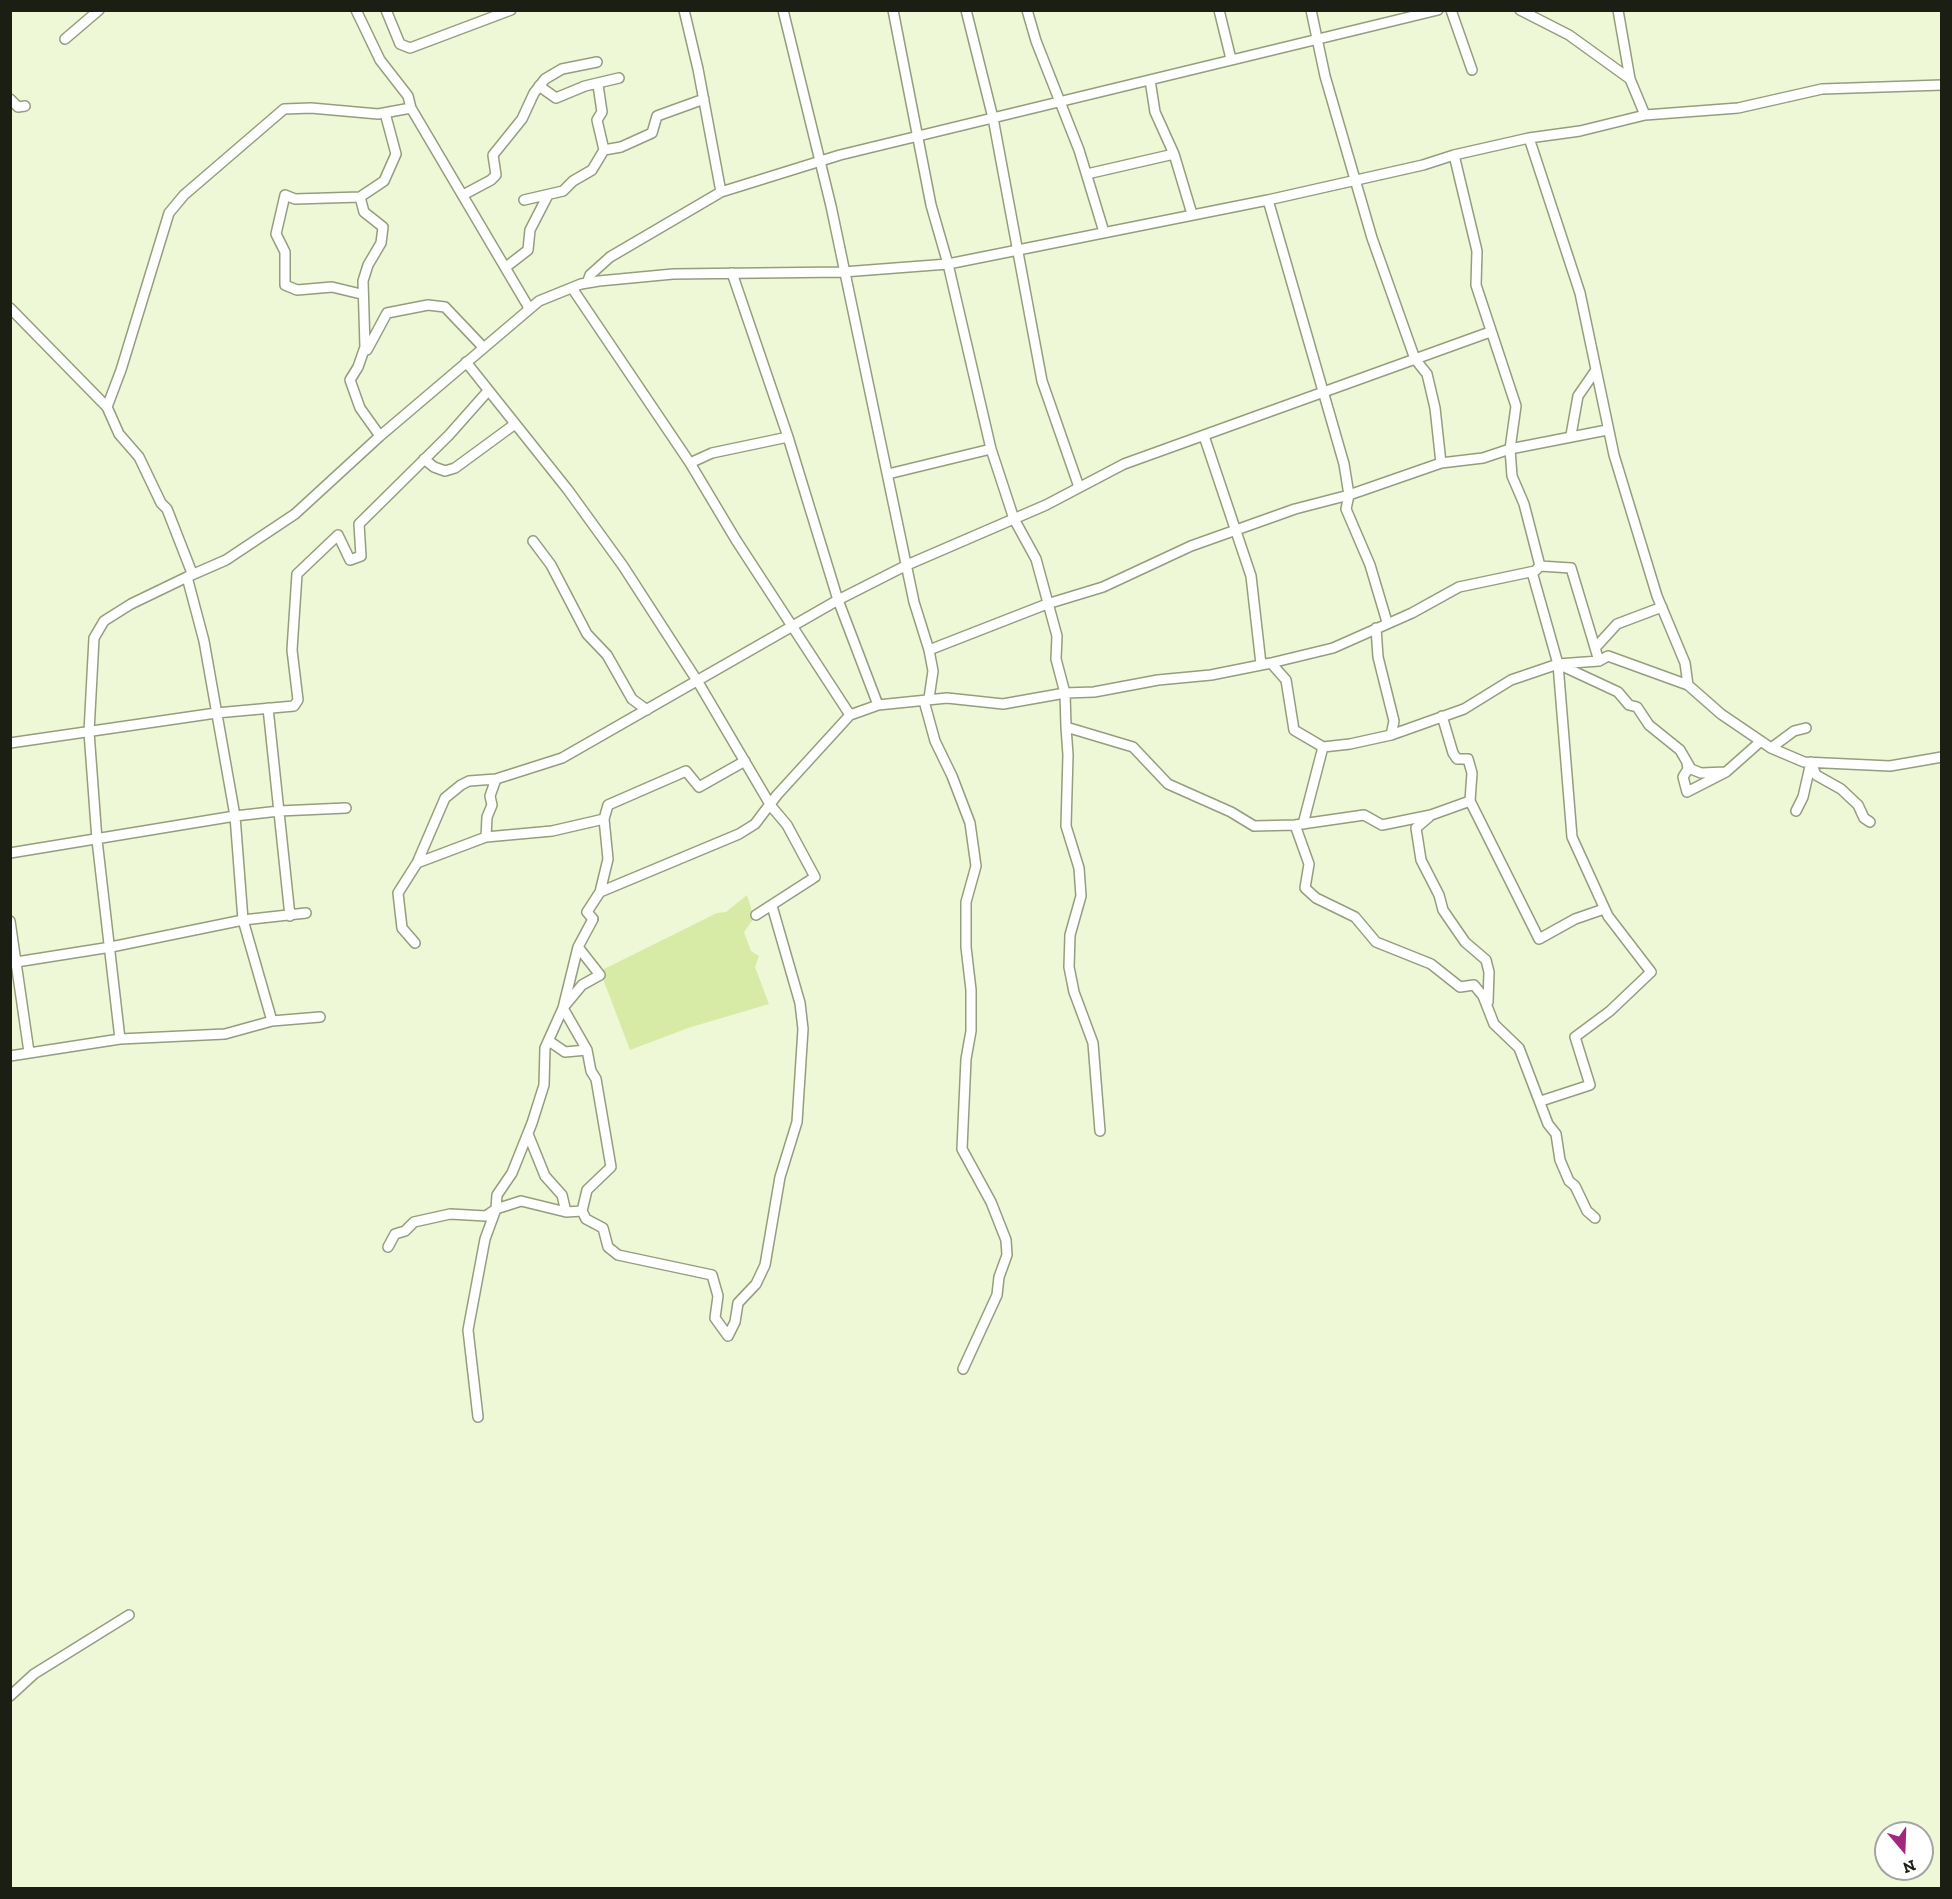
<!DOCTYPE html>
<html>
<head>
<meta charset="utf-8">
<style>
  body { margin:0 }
  #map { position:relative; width:1952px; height:1899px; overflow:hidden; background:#eef8d7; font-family:"Zilla Slab",serif }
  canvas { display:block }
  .frame { position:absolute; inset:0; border:12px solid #1b1f13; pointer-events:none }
  .north { position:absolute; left:1874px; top:1821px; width:60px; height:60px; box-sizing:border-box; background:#fff; border:2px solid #a4a5a1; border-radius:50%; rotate:161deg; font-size:16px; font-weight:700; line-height:24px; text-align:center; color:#1b1f13 }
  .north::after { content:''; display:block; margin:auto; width:21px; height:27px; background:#a1287f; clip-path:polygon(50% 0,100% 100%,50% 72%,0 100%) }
</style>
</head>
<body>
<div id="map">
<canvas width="1952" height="1899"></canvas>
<div class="frame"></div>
<div class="north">N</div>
</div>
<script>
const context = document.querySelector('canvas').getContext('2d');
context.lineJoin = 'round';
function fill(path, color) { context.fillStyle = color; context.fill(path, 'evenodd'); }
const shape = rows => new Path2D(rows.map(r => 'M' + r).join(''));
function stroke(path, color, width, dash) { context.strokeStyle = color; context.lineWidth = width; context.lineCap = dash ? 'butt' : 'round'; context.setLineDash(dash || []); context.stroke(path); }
fill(shape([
  [747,895,754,918,744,932,751,951,759,956,755,967,769,1004,688,1028,630,1050,600,971,717,913,726,912]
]), '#d7eba7');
const minor = shape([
  [356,10,380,60,408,96,411,108,529,308],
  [386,10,400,44,410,48,511,10],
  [684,10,698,69,721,192],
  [783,10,831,206,914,602,929,650,933,671,929,698],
  [893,10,931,205,948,264,991,449,1014,519,1036,559,1057,636,1056,659,1065,693,1066,727,1133,747,1168,784,1231,812,1254,826,1295,825,1364,815,1382,825,1431,815,1470,801,1472,773,1468,759,1457,759,1453,753,1442,716],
  [966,10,993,118,1042,381,1079,487],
  [1027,10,1036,41,1079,150,1104,232],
  [1219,10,1231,59],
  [1311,10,1325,76,1372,238,1415,359,1427,374,1435,408,1441,463],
  [1451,10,1472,70],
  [1520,10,1569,35,1630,79,1645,115],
  [1618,10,1630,79],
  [65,39,99,10],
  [1150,80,1155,112,1174,154,1192,214],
  [598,85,602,112,597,120,604,150,621,147,652,133,657,116,704,99],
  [539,86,556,98,585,86,619,78],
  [10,99,18,107,25,106],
  [1529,138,1580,293,1614,455,1657,596,1685,663,1688,685],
  [1454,155,1477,251,1476,285,1516,406,1510,449,1512,476,1524,504,1540,566],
  [1087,174,1174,154],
  [463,195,491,180,496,175,493,155,522,119,534,93,545,79,562,69,597,62],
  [360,197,364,212,383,227,381,243,368,265,363,281,365,347,358,367,350,380,360,408,380,436],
  [524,200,563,191,573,181,592,170,604,150],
  [1268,200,1344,464,1349,495,1346,509,1370,565,1387,622],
  [506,267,528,250,530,230,548,195],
  [732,273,788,437,838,600,878,705],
  [587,283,590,275,610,257,721,192,840,155,1438,10],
  [572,288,690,463,736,540,850,715],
  [361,294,332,287,297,290,285,285,285,252,276,234,285,195,295,199,360,197,384,181,396,154,385,113],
  [10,308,107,407,119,434,139,457,161,503,167,509,192,573],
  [367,350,387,313,428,305,445,307,483,347],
  [466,362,568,490,623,566,698,682,771,806,787,825,815,877,756,915],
  [107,407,121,370,169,213,184,195,284,109,311,108,378,114,411,108],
  [1571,435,1578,396,1596,370],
  [1204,436,1251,576,1261,664],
  [424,459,434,467,445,471,455,468,515,424],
  [690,463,712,453,788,437],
  [888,474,991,449],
  [533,541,551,565,587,634,607,655,632,699,647,710],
  [1532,572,1558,664,1572,837,1608,916,1651,972,1610,1011,1575,1037,1590,1085,1541,1101],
  [1376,628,1378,657,1394,721,1391,735],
  [1596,647,1617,624,1662,607],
  [929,650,1047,604,1103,587,1191,546,1295,509,1349,495,1441,463,1483,458,1510,449,1607,430],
  [1271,663,1286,680,1294,730,1323,747,1350,744,1391,735,1464,709,1511,680,1558,664,1599,661,1608,656,1688,685,1721,714,1771,748,1804,762,1890,766,1942,757],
  [1560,665,1618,692,1629,705,1637,707,1649,725,1680,750,1691,769,1701,773,1726,772,1761,741],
  [924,701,935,741,952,776,970,823,976,866,966,902,966,947,971,990,971,1031,966,1059,962,1149,991,1202,1006,1240,1007,1255,999,1277,997,1295,963,1369],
  [268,708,290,916],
  [1066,727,1068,755,1066,826,1079,868,1081,896,1070,935,1069,967,1074,992,1093,1043,1100,1131],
  [10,743,216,713,294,706,298,700,292,650,297,574,338,535,350,560,361,556,359,524,449,435,488,391],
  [1771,748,1794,731,1806,728],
  [1811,762,1816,775,1841,789,1858,805,1864,818,1870,822],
  [1687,763,1688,769,1683,777,1687,792,1726,772],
  [1470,801,1539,939,1575,919,1604,909],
  [1796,811,1803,797,1811,762],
  [1429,817,1416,828,1421,860,1439,895,1443,910,1465,942,1486,960,1489,972,1488,1002],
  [1303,824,1323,747],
  [1295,825,1309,864,1305,888,1316,898,1355,917,1376,942,1431,964,1460,987,1474,985,1483,996,1494,1024,1519,1048,1548,1124,1556,1134,1560,1160,1569,1181,1575,1186,1587,1211,1595,1218],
  [486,837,552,831,604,819],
  [10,853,235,816,279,811,346,808],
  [417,863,486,837,487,817,492,805,490,796,496,779],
  [600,892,739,834,755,824,777,795,850,715,878,705,947,698,1003,704,1065,693,1094,692,1158,680,1211,675,1271,663,1333,648,1412,613,1459,587,1535,571,1540,566,1571,568,1599,661],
  [10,921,29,1052],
  [415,943,402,928,398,893,417,863,445,798,461,785,469,781,496,779,562,758,838,600,907,565,1046,505,1124,464,1490,332],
  [578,947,600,975,582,985,563,1008,587,1050,591,1071,596,1079,611,1167,587,1190,582,1211,586,1219,603,1228,608,1247,618,1255,712,1275,718,1296,715,1318,728,1336,735,1322,738,1303,756,1284,765,1265,780,1177,797,1122,803,1029,800,1003,772,906],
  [10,963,111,947,243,920,306,913],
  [272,1021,243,920,235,816,204,641,187,577,226,560,295,514,380,436,539,301,581,284,599,281,673,274,843,272,948,264,1268,200,1423,165,1454,155,1529,138,1580,131,1645,115,1738,108,1822,89,1942,85],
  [120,1039,97,840,89,732,94,638,104,621,131,604,187,577],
  [549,1041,565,1052,587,1050],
  [10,1056,120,1039,225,1034,272,1021,320,1017],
  [528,1134,545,1176,562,1195,566,1212],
  [388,1247,395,1234,405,1231,414,1222,450,1214,486,1216,496,1209,521,1201,566,1212,582,1211],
  [478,1417,468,1330,485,1239,496,1209,497,1195,512,1173,532,1123,544,1085,545,1048,563,1008,578,947,593,919,587,912,600,892,608,859,604,819,608,805,686,771,699,787,745,761],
  [10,1696,34,1674,129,1615]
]);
stroke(minor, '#949e7f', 12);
stroke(minor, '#fff', 9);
</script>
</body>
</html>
